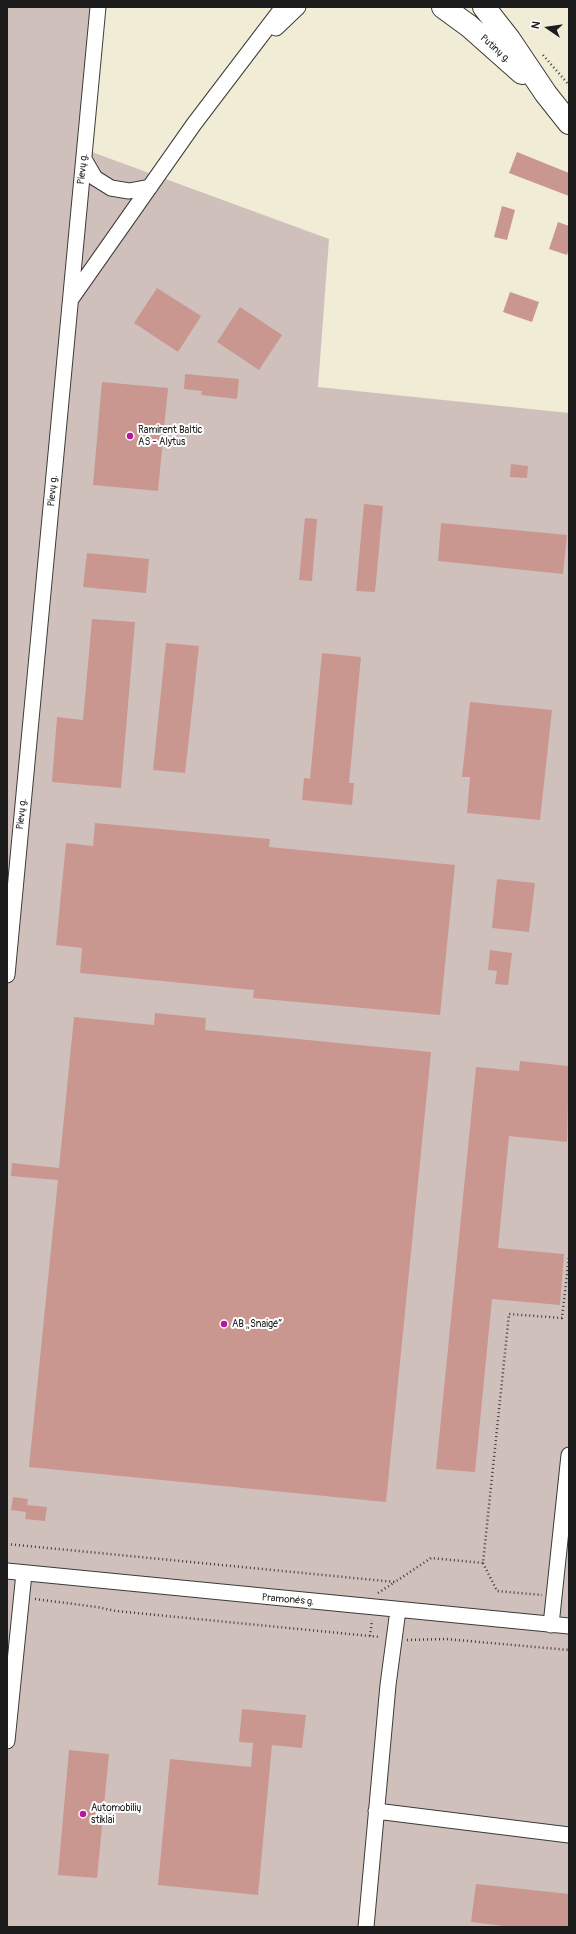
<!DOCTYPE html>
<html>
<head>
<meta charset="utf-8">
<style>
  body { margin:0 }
  #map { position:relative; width:576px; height:1934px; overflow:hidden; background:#f1ecd5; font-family:Pangolin,sans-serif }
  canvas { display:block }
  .frame { position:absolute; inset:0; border:8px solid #1c1c1c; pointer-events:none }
  .north { position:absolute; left:528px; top:8px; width:40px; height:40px; -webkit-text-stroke:3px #fff; paint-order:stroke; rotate:283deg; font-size:11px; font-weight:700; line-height:16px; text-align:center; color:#1c1c1c }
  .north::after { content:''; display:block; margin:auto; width:14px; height:18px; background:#1c1c1c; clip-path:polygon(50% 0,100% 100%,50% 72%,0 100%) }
</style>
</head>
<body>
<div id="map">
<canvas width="576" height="1934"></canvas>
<div class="frame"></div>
<div class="north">N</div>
</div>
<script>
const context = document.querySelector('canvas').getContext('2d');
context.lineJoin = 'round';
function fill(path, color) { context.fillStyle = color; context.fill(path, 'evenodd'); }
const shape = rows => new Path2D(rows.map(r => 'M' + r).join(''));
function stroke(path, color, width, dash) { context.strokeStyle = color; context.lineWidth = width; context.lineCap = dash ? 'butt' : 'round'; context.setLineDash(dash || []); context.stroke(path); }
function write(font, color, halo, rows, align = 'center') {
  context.font = font + ' Pangolin,sans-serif'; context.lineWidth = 4; context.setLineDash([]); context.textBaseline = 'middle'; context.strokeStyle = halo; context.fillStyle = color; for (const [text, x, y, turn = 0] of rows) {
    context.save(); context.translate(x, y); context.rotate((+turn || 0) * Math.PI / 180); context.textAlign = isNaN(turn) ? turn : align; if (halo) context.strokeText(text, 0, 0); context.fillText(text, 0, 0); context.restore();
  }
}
fill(shape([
  [7,7,103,7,92,152,329,239,318,387,569,413,569,1927,7,1927]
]), '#d0c0bc');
fill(shape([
  [517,152,569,173,569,196,509,173],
  [502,206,515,210,507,240,494,237],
  [558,222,569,226,569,248,567,255,549,249],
  [157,288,201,316,178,352,134,323],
  [510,292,539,302,532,322,503,312],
  [240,307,282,335,259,370,217,342],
  [185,374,239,379,237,399,201,395,202,391,184,389],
  [102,382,168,388,158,491,93,485],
  [511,464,528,466,527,478,510,477],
  [364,504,383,506,375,592,356,591],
  [305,518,317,519,312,581,299,580],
  [441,523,567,535,563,574,438,561],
  [87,553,149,559,146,593,83,587],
  [92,619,135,622,121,788,52,782,57,717,83,720],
  [166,643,199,646,185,773,153,770],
  [322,653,361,657,349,783,354,783,352,805,302,800,304,778,310,779],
  [470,702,552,710,540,820,467,813,470,777,462,777],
  [95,823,270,839,269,847,455,865,440,1015,253,998,254,990,80,973,82,948,56,945,66,843,93,846],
  [497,879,535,883,529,932,492,928],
  [490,950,512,953,508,985,495,984,497,971,488,970],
  [155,1013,206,1018,205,1030,431,1052,386,1502,29,1467,58,1180,11,1176,12,1163,59,1168,74,1017,154,1025],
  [520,1061,569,1066,567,1142,509,1136,498,1248,564,1254,560,1305,492,1299,475,1472,436,1469,476,1067,519,1071],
  [13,1497,28,1499,27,1505,47,1507,45,1521,25,1519,26,1512,11,1510],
  [242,1709,306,1715,302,1748,272,1745,258,1895,158,1885,170,1759,251,1767,253,1743,239,1742],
  [69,1750,109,1754,97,1878,58,1875],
  [476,1884,569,1894,569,1927,512,1927,471,1922]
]), '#ca9690');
const minor = shape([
  [276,28,298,7],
  [84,159,95,178,111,188,129,191,150,187],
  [71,299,194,124,283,7],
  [7,975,98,7],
  [7,1571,569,1626],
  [551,1625,569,1455],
  [7,1741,24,1573],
  [376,1811,569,1835],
  [366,1927,388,1685,398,1610]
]);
const secondary = shape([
  [443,7,469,26,522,73],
  [484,7,509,39,546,94,569,123]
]);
stroke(minor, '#3c3b38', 17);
stroke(secondary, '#3c3b38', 24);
stroke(shape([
  [543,55,569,85],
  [7,1544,395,1582,431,1558,483,1563,509,1314,562,1318,569,1257],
  [483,1563,497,1591,542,1595],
  [378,1593,395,1582],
  [35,1599,97,1607,116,1611,380,1637],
  [370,1636,372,1620],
  [407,1640,446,1639,569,1650]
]), '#3c3b38', 2.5, [1, 3]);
stroke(minor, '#fff', 15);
stroke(secondary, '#fff', 22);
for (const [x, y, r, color] of [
  [130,436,4,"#b5179e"],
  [224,1324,4,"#b5179e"],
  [83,1814,4,"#b5179e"]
]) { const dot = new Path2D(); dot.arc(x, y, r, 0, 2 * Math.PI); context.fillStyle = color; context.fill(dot); stroke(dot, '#fff', 1.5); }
write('10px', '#1c1c1c', '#fff', [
  ["Putinų g.",495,49,42],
  ["Pievų g.",83,169,-84],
  ["Pievų g.",53,491,-85],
  ["Pievų g.",22,814,-84],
  ["Pramonės g.",288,1600,5]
]);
write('10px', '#1c1c1c', '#fff', [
  ["Ramirent Baltic",138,430],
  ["AS - Alytus",138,442],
  ["AB „Snaigė“",232,1324],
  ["Automobilių",91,1808],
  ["stiklai",91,1820]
], 'left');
</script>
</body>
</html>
